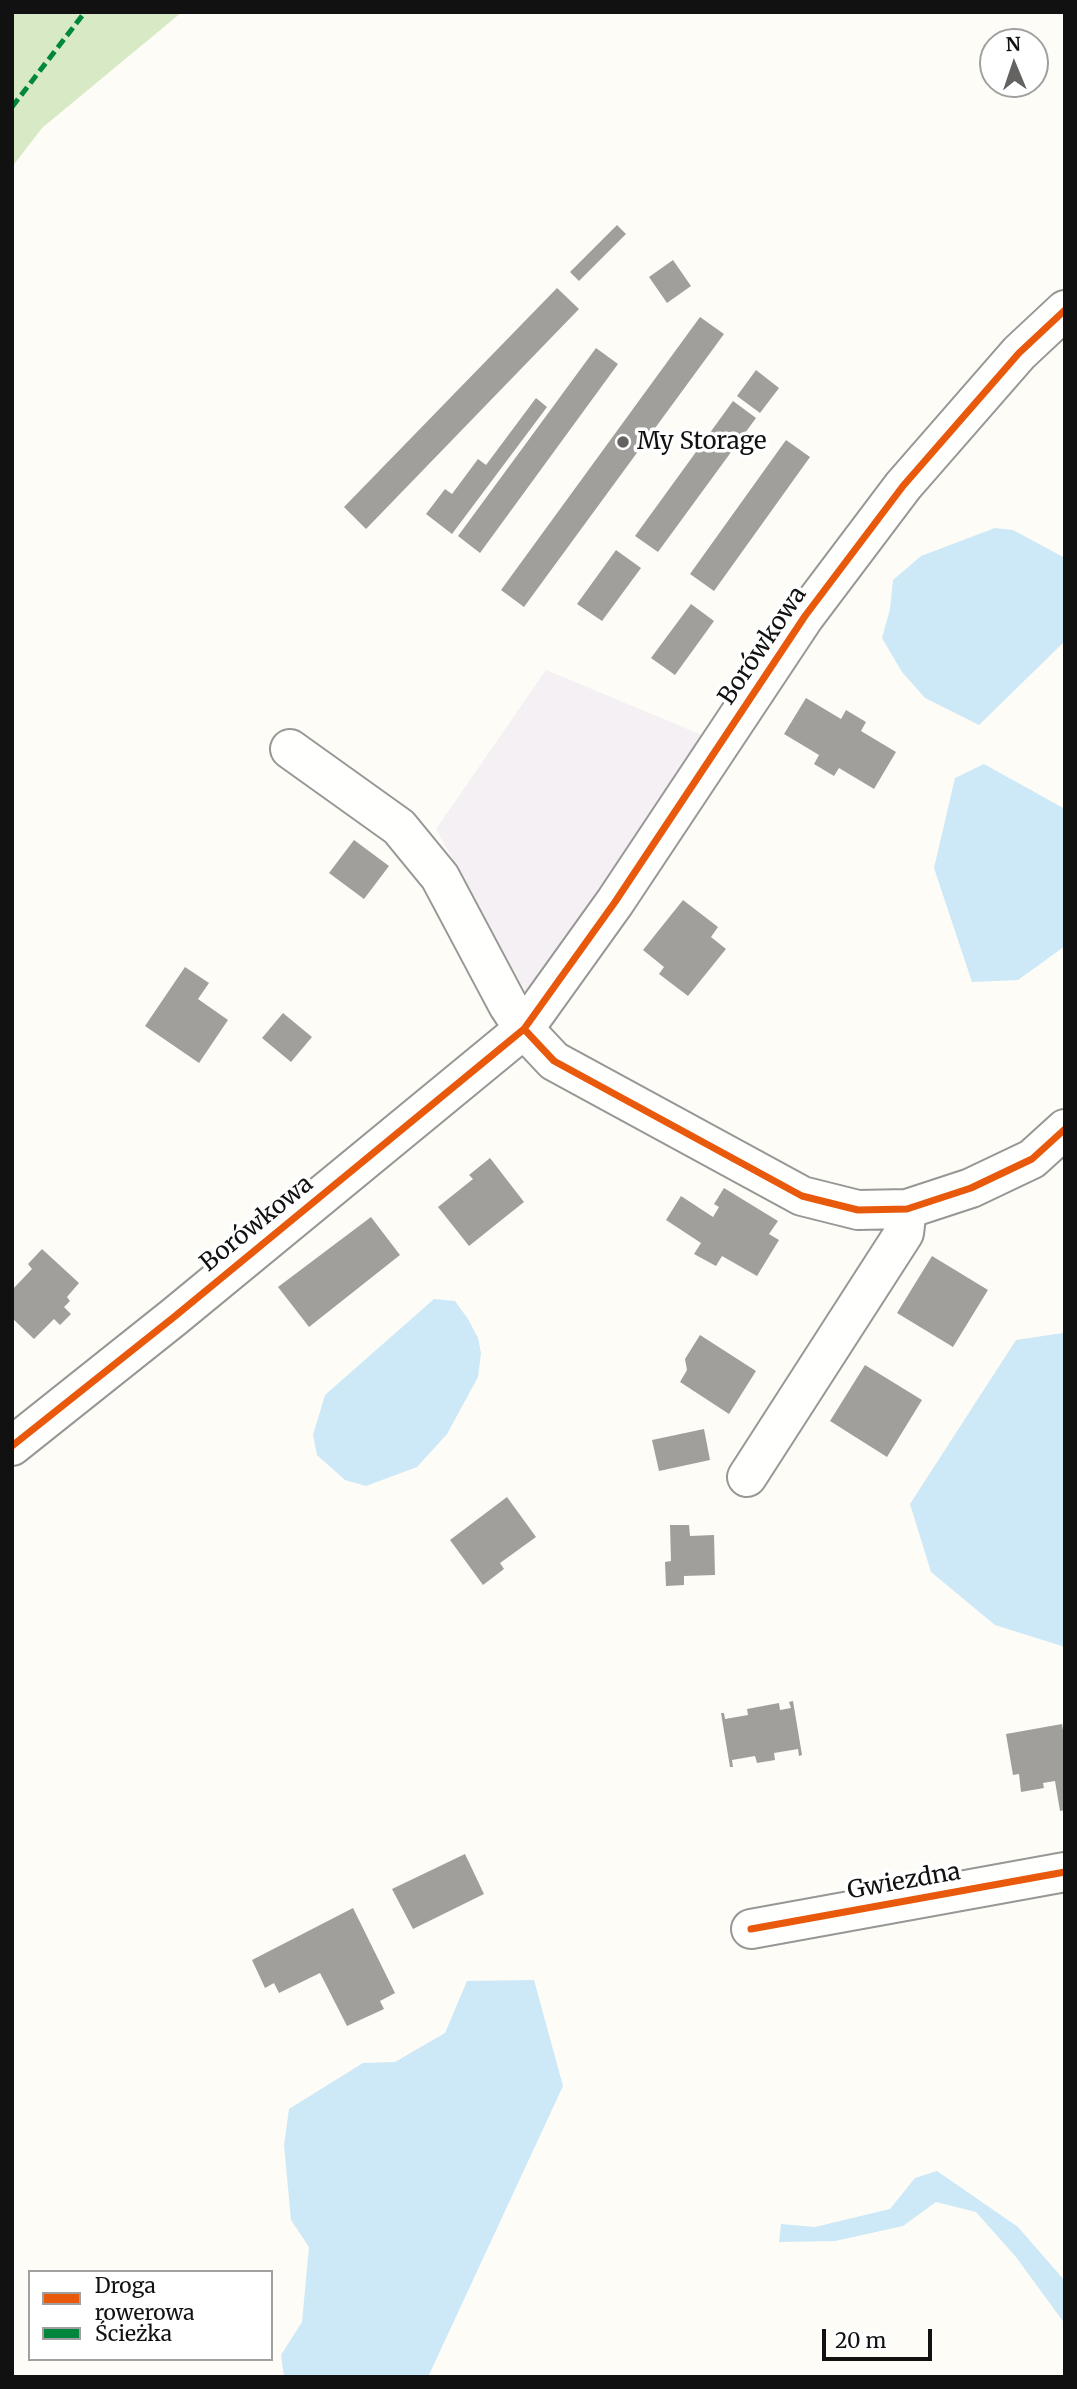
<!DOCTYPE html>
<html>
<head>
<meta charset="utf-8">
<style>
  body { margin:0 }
  #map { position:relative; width:1077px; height:2389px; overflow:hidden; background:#fdfcf7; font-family:Merriweather,serif }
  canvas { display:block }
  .frame { position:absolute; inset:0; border:14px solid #111; pointer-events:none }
  .legend { position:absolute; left:28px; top:2270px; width:245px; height:91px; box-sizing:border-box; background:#fff; border:2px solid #a0a0a0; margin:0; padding:9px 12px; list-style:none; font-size:21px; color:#111 }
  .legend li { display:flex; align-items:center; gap:14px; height:35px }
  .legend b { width:35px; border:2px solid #a0a0a0 }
  .north { position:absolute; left:979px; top:28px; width:70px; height:70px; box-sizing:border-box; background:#fff; border:2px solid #a0a0a0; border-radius:50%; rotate:358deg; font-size:19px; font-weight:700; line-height:28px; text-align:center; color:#111 }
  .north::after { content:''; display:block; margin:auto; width:24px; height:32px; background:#646362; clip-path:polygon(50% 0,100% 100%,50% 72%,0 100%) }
  .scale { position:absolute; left:822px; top:2329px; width:110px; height:32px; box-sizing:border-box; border:4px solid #111; border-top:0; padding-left:9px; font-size:21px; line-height:24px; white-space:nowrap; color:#111; -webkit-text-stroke:5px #fff; paint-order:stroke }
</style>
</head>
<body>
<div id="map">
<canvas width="1077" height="2389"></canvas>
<div class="frame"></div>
<ul class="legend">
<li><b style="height:9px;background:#e8590c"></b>Droga rowerowa</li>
<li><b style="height:9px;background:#00873e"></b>Ścieżka</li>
</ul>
<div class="north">N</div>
<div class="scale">20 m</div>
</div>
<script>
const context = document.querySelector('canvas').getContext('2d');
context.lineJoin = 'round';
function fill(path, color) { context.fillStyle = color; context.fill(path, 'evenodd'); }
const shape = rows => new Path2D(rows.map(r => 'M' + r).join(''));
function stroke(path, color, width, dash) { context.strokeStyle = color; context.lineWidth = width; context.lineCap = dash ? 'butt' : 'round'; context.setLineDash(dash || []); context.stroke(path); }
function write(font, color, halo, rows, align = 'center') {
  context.font = font + ' Merriweather,serif'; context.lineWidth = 7; context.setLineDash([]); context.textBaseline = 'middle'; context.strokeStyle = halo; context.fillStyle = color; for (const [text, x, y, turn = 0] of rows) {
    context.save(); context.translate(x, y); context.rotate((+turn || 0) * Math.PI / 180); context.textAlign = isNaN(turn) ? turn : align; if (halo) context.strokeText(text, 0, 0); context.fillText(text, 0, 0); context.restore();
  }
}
fill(shape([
  [546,670,709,738,530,1000,436,829]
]), '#f5f0f3');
fill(shape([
  [12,12,182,12,42,128,12,167]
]), '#d8eac5');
fill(shape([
  [995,528,1013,530,1065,558,1065,641,979,725,925,698,902,672,882,638,890,609,893,580,921,556],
  [984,764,1065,809,1065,946,1018,980,972,982,934,868,955,778],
  [434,1299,455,1301,468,1319,478,1338,481,1353,478,1377,447,1434,417,1467,366,1486,345,1480,317,1455,313,1435,325,1395],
  [1063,1333,1065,1334,1065,1647,995,1625,931,1572,910,1504,1016,1340],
  [534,1980,563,2086,428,2377,284,2377,281,2355,302,2322,309,2247,291,2220,284,2145,289,2109,363,2063,395,2062,445,2033,467,1981],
  [937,2171,1018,2227,1065,2281,1065,2324,1016,2257,976,2212,936,2202,903,2226,835,2241,779,2242,781,2224,815,2227,890,2209,915,2178]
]), '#cde8f7');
fill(shape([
  [617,225,626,234,579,281,570,272],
  [673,260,691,286,667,303,649,277],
  [557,288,579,309,366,529,344,507],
  [700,317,724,334,524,607,501,590],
  [596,348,618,364,480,553,458,536],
  [756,370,779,388,760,413,737,396],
  [536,398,547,407,452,534,426,514,445,489,452,494,478,459,486,465],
  [733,401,756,418,658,552,635,536],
  [786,440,810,457,714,591,690,574],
  [616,550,641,568,602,621,577,604],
  [691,604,714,621,675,675,651,658],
  [806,698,841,719,846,710,866,722,861,731,896,752,874,789,839,768,834,776,814,764,819,755,784,734],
  [354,840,389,866,364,899,329,873],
  [683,900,718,927,711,937,726,949,688,996,659,974,664,967,643,950],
  [185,967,209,983,198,999,228,1020,199,1063,145,1026],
  [283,1013,312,1037,291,1062,262,1038],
  [490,1158,524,1202,469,1246,438,1207,473,1179,469,1175],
  [724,1188,778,1221,769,1234,779,1240,757,1276,722,1256,716,1266,694,1254,701,1243,666,1220,681,1196,713,1217,719,1207,714,1204],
  [371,1217,400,1255,309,1327,278,1287],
  [42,1249,79,1283,67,1297,70,1301,64,1307,71,1314,60,1325,54,1319,34,1339,12,1318,12,1290,32,1269,28,1264],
  [932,1256,988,1290,953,1347,897,1313],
  [700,1335,756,1371,729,1414,680,1382,687,1370,685,1359],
  [865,1365,922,1400,887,1457,830,1421],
  [704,1429,710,1460,659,1471,652,1440],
  [507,1497,536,1537,500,1563,504,1569,483,1585,450,1540],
  [670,1525,689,1525,690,1536,714,1535,715,1575,684,1576,684,1585,666,1586,665,1562,671,1561],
  [793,1701,802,1755,799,1756,798,1749,774,1753,775,1760,757,1763,755,1756,732,1760,733,1767,730,1767,721,1713,724,1713,725,1719,748,1715,747,1709,779,1703,780,1710,791,1708,789,1702],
  [1062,1724,1065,1743,1065,1810,1060,1811,1055,1781,1043,1783,1044,1788,1021,1792,1019,1774,1013,1775,1006,1734],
  [465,1854,484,1894,413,1929,392,1889],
  [353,1908,395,1993,380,2001,384,2009,347,2026,320,1973,279,1993,274,1983,265,1988,252,1960]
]), '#a19f9c');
const minor = shape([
  [290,749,399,827,440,877,508,1005,524,1029,554,1061,802,1196,858,1210,907,1209,971,1188,1032,1159,1065,1129],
  [12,1446,174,1317,524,1029,615,902,805,616,903,486,1019,353,1065,310],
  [747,1477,904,1233,907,1209],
  [751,1929,1065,1872]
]);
stroke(minor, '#979795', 42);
stroke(minor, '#fffffe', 38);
stroke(shape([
  [12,107,85,12]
]), '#00873e', 5, [10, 5]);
stroke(shape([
  [524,1029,554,1061,802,1196,858,1210,907,1209,971,1188,1032,1159,1065,1129],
  [12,1446,174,1317,524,1029,615,902,805,616,903,486,1019,353,1065,310],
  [751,1929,1065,1872]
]), '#e8590c', 7);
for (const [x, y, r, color] of [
  [623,442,7,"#646362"]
]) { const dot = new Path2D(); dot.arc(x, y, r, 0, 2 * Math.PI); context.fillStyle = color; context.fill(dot); stroke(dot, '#fff', 2.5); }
write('24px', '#111', '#fff', [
  ["My Storage",637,442]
], 'left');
write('24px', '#111', '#fff', [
  ["Borówkowa",763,646,-56],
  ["Borówkowa",257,1224,-39],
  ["Gwiezdna",904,1882,-10]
]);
</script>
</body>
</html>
